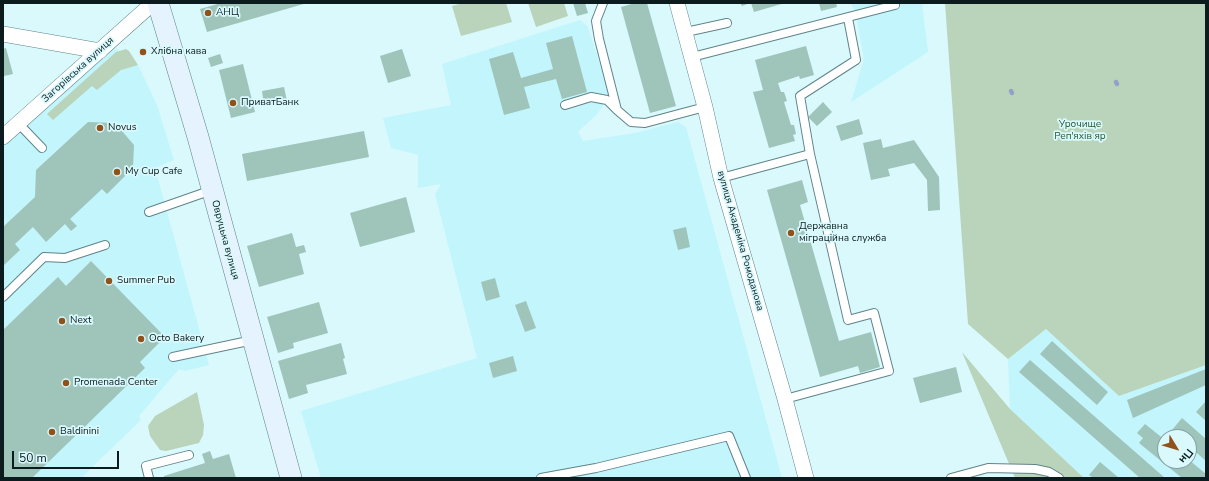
<!DOCTYPE html>
<html>
<head>
<meta charset="utf-8">
<style>
  body { margin:0 }
  #map { position:relative; width:1209px; height:481px; overflow:hidden; background:#d9f9fd; font-family:"Nunito Sans",sans-serif }
  canvas { display:block }
  .frame { position:absolute; inset:0; border:4px solid #0c1b1d; pointer-events:none }
  .north { position:absolute; left:1157px; top:429px; width:40px; height:40px; box-sizing:border-box; background:#d9f9fd; border:1px solid #87a0a3; border-radius:50%; rotate:128deg; font-size:11px; font-weight:700; line-height:16px; text-align:center; color:#0c1b1d }
  .north::after { content:''; display:block; margin:auto; width:14px; height:18px; background:#91511a; clip-path:polygon(50% 0,100% 100%,50% 72%,0 100%) }
  .scale { position:absolute; left:12px; top:451px; width:107px; height:18px; box-sizing:border-box; border:2px solid #0c1b1d; border-top:0; padding-left:5px; font-size:12px; line-height:14px; white-space:nowrap; color:#0c1b1d; -webkit-text-stroke:3px #d9f9fd; paint-order:stroke }
</style>
</head>
<body>
<div id="map">
<canvas width="1209" height="481"></canvas>
<div class="frame"></div>
<div class="north">Пн</div>
<div class="scale">50 m</div>
</div>
<script>
const context = document.querySelector('canvas').getContext('2d');
context.lineJoin = 'round';
function fill(path, color) { context.fillStyle = color; context.fill(path, 'evenodd'); }
const shape = rows => new Path2D(rows.map(r => 'M' + r).join(''));
function stroke(path, color, width, dash) { context.strokeStyle = color; context.lineWidth = width; context.lineCap = dash ? 'butt' : 'round'; context.setLineDash(dash || []); context.stroke(path); }
function write(font, color, halo, rows, align = 'center') {
  context.font = font + ' "Nunito Sans",sans-serif'; context.lineWidth = 3.5; context.setLineDash([]); context.textBaseline = 'middle'; context.strokeStyle = halo; context.fillStyle = color; for (const [text, x, y, turn = 0] of rows) {
    context.save(); context.translate(x, y); context.rotate((+turn || 0) * Math.PI / 180); context.textAlign = isNaN(turn) ? turn : align; if (halo) context.strokeText(text, 0, 0); context.fillText(text, 0, 0); context.restore();
  }
}
fill(shape([
  [851,3,922,3,928,52,851,102,864,59,856,15],
  [580,20,588,27,610,96,597,114,578,132,583,141,635,133,678,122,686,127,782,478,321,478,301,411,477,358,435,194,441,184,418,188,418,155,391,148,383,118,451,105,442,64],
  [113,46,138,65,157,105,174,160,155,168,209,365,185,371,179,369,139,416,141,420,81,478,3,478,3,144],
  [1046,329,1119,396,1206,365,1206,478,1084,478,1010,409,1008,359],
  [1165,437,1189,437,1189,461,1165,461]
]), '#c2f5fc');
fill(shape([
  [463,3,506,3,512,22,461,36,452,6],
  [528,3,564,3,568,16,536,27],
  [945,3,1206,3,1206,365,1119,396,1046,329,1008,359,968,324],
  [126,49,129,51,138,65,121,70,97,90,92,86,53,120,47,114,116,52],
  [962,352,1010,409,1084,478,1015,478],
  [197,392,204,425,203,435,199,443,166,451,160,450,150,436,148,426,155,416]
]), '#b9d4ba');
stroke(shape([
  [1116,82,1117,84],
  [1011,91,1012,93]
]), '#91a1c7', 4.5);
fill(shape([
  [221,3,307,3,207,32,200,9],
  [573,3,585,3,588,13,577,16],
  [635,3,647,3,676,106,650,113,621,7],
  [740,3,750,3,742,6],
  [751,3,785,3,754,12],
  [819,3,836,3,837,7,821,11],
  [572,36,587,92,562,99,556,79,524,87,530,108,504,115,489,59,513,52,521,78,553,69,546,43],
  [806,46,814,75,800,79,799,76,778,83,781,92,784,92,787,101,784,102,791,125,794,125,796,134,793,135,795,141,769,148,753,92,763,90,755,60],
  [6,48,13,74,4,76,3,49],
  [402,49,411,76,388,83,380,56],
  [220,54,223,63,211,67,208,58],
  [243,64,255,112,231,118,219,70],
  [284,87,287,101,264,105,262,91],
  [823,102,832,112,817,126,808,117],
  [859,119,863,134,841,141,836,126],
  [88,122,115,123,134,145,133,168,107,194,102,189,70,219,77,226,71,231,65,224,46,242,33,227,15,244,20,250,3,266,3,227,35,197,36,170],
  [364,131,369,157,247,181,242,154],
  [881,139,883,148,914,140,939,177,940,210,928,211,927,180,914,163,888,169,890,176,871,180,863,143],
  [802,180,808,202,800,205,839,341,871,332,880,367,860,373,858,366,820,377,767,190],
  [406,197,415,232,360,247,350,213],
  [686,227,690,247,678,250,673,230],
  [292,233,296,247,304,245,306,252,299,254,304,274,259,287,247,246],
  [91,261,165,337,140,362,145,368,32,478,3,478,3,330,58,277,66,286],
  [495,278,500,297,486,301,481,282],
  [526,301,536,328,525,332,515,305],
  [319,302,328,333,293,343,294,348,278,353,267,317],
  [1052,341,1108,392,1097,405,1040,354],
  [341,343,345,358,343,359,347,374,306,385,308,393,289,399,278,361],
  [513,356,517,371,493,378,489,363],
  [1030,360,1165,478,1140,478,1019,372],
  [956,367,962,392,920,403,913,378],
  [1206,369,1206,385,1133,418,1127,400],
  [1206,401,1206,421,1196,412],
  [1182,418,1206,439,1206,461,1189,446,1189,437,1179,437,1172,430],
  [1145,424,1165,440,1165,461,1189,461,1189,460,1206,474,1205,478,1182,478,1139,443,1143,438,1137,433],
  [210,451,213,459,229,454,236,478,164,478,164,476,205,463,202,454],
  [1100,462,1119,478,1093,478,1089,475]
]), '#9fc4ba');
const lane = shape([
  [603,3,596,21,599,39,617,110,631,122,645,123,705,107],
  [686,32,727,23],
  [692,57,895,5],
  [565,105,591,97,607,100,617,110],
  [19,124,42,148],
  [721,178,810,154],
  [149,212,212,190],
  [3,297,44,257,65,258,105,245],
  [173,357,253,340],
  [785,399,889,371,874,313,848,320,810,154,800,96,856,60,848,18],
  [149,478,146,466,189,455],
  [541,478,596,468,729,436,746,478],
  [951,478,988,468,1035,469,1049,472,1059,478]
]);
const street = shape([
  [677,3,705,107,721,178,785,399,806,478],
  [3,34,100,51],
  [3,137,153,3]
]);
const secondary = shape([
  [158,3,198,137,291,478]
]);
stroke(lane, '#5f8489', 10);
stroke(street, '#5f8489', 16);
stroke(secondary, '#5f8489', 22);
stroke(lane, '#fff', 8);
stroke(street, '#fff', 15);
stroke(secondary, '#e4f3fd', 21);
for (const [x, y, r, color] of [
  [208,13,4,"#91511a"],
  [143,52,4,"#91511a"],
  [233,103,4,"#91511a"],
  [100,128,4,"#91511a"],
  [117,172,4,"#91511a"],
  [791,233,4,"#91511a"],
  [109,281,4,"#91511a"],
  [62,321,4,"#91511a"],
  [141,339,4,"#91511a"],
  [66,383,4,"#91511a"],
  [52,432,4,"#91511a"]
]) { const dot = new Path2D(); dot.arc(x, y, r, 0, 2 * Math.PI); context.fillStyle = color; context.fill(dot); stroke(dot, '#d9f9fd', 1.5); }
write('10px', '#0c1b1d', '#d9f9fd', [
  ["АНЦ",216,13],
  ["Хлібна кава",151,52],
  ["ПриватБанк",241,103],
  ["Novus",108,128],
  ["My Cup Cafe",125,172],
  ["Державна",799,227],
  ["міграційна служба",799,239],
  ["Summer Pub",117,281],
  ["Next",70,321],
  ["Octo Bakery",149,339],
  ["Promenada Center",74,383],
  ["Baldinini",60,432]
], 'left');
write('10px', '#0c1b1d', '#d9f9fd', [
  ["Загорівська вулиця",78,70,-42],
  ["Овруцька вулиця",225,240,75],
  ["вулиця Академіка Ромоданова",740,241,74]
]);
write('10px', '#28592e', '#d9f9fd', [
  ["Урочище",1080,125],
  ["Реп'яхів яр",1080,137]
]);
</script>
</body>
</html>
